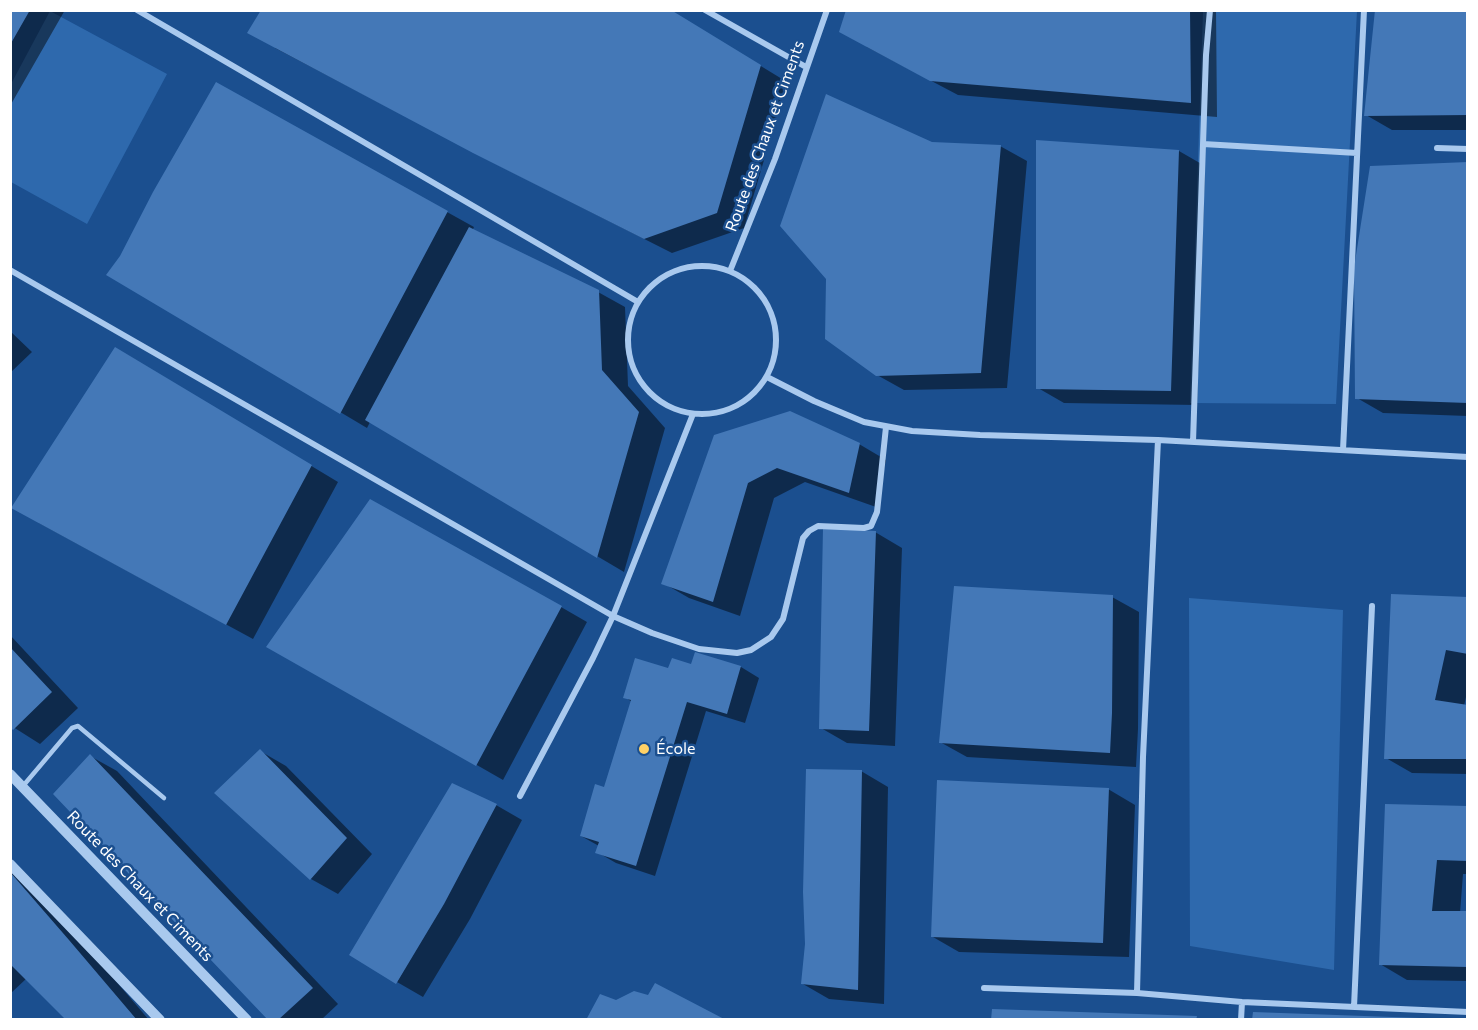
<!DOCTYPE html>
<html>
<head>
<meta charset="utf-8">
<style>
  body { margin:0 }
  #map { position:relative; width:1478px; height:1030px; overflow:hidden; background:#1b4f8f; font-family:Commissioner,sans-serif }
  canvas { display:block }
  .frame { position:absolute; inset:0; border:12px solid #fff; pointer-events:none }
</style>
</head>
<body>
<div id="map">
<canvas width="1478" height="1030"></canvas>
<div class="frame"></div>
</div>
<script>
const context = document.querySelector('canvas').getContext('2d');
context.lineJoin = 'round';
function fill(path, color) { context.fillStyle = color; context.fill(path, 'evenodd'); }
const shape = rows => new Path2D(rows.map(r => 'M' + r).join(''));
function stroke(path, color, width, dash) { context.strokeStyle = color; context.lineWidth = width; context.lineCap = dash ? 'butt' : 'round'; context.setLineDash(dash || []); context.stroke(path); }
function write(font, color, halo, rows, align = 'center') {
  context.font = font + ' Commissioner,sans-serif'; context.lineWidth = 5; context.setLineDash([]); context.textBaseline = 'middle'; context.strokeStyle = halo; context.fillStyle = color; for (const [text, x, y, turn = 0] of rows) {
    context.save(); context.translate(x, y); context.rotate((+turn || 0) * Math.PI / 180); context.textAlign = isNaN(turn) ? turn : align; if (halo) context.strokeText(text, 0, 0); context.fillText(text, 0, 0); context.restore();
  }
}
fill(shape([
  [50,11,167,74,87,224,11,182,11,84],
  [1203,11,1357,11,1336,404,1190,403],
  [1189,598,1343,610,1334,970,1190,946]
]), '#2e69ad');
fill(shape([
  [10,10,65,10,10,106],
  [669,10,787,82,744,228,672,253,502,167,275,48],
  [848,10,1216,10,1217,117,958,95,867,47],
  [1468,10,1468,130,1392,130,1366,115],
  [216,84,447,212,474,227,472,231,598,292,625,307,628,386,665,428,624,572,370,422,367,428,108,274,122,257],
  [932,143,1000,146,1027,161,1007,388,904,390,877,375],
  [1179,151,1205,166,1197,405,1064,403,1038,388],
  [1468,164,1468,416,1383,413,1357,398],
  [10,331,32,352,10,373],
  [142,364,338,482,253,639,39,523],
  [715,437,859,444,886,460,876,507,805,482,774,498,740,616,689,598,663,583],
  [875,532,902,548,895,746,847,743,821,728],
  [1112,597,1139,612,1138,729,1136,767,967,757,940,742],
  [1468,599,1468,688,1464,706,1468,706,1468,774,1412,773,1386,758],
  [561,607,587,622,503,780,269,646],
  [10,635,78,708,40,744,10,725],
  [692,666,741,667,759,678,745,723,706,711,655,876,616,863,597,852,599,846,581,836,605,789,632,702,625,697,669,670],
  [260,751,286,766,372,854,338,894,311,879,216,793],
  [90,756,117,771,338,1004,321,1020,270,1020],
  [861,771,888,787,884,1004,829,999,803,984],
  [1108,789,1135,805,1129,957,959,952,933,937],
  [496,805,522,820,470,919,423,997,397,982],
  [1386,806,1468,808,1468,874,1463,874,1460,913,1468,913,1468,981,1407,980,1380,964],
  [10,872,35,886,149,1020,68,1020,27,978,10,994]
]), '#0007');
fill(shape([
  [10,10,30,10,10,45],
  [261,10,671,10,761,65,717,213,644,239,473,153,247,33],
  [846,10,1190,10,1191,103,930,81,839,32],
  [1375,10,1468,10,1468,115,1364,116],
  [216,82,448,211,340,414,106,275,120,256,153,192],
  [826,94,932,142,1001,145,981,373,876,376,825,339,826,279,780,226],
  [1036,140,1179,150,1171,391,1036,389],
  [1468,162,1468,403,1355,399,1354,268,1370,166],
  [469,227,599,290,602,370,639,412,597,558,365,420],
  [115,347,312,465,226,625,11,508],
  [790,411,860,443,849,493,777,468,748,483,713,602,661,584,714,435],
  [370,499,562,606,476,766,266,647],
  [823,528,876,531,869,731,819,729],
  [954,586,1113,595,1112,713,1110,753,939,743],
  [1391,594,1468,597,1468,654,1446,650,1435,700,1468,705,1468,759,1384,759],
  [10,647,52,692,13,730,10,727],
  [695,652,741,666,727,714,687,702,636,866,595,853,599,842,580,836,595,784,604,787,631,700,623,698,635,658,668,668,672,658,691,664],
  [260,749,347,838,310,880,214,793],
  [90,754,313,988,278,1020,268,1020,53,794],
  [806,769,862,770,858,990,801,984,805,944,803,892],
  [937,780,1109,788,1103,943,931,937],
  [452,783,497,804,444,904,396,984,349,955],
  [1385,804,1468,806,1468,861,1437,860,1432,911,1468,911,1468,967,1379,965],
  [10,872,69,940,137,1020,66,1020,10,964],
  [655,983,726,1020,586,1020,600,994,616,1000,634,991,648,995],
  [992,1009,1197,1016,1196,1020,991,1020],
  [1253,1012,1420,1018,1420,1020,1252,1020]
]), '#4478b7');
stroke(shape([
  [23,786,72,728,78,726,164,798]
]), '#a9c9ee', 4.5);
stroke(shape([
  [137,10,638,302],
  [705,10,806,67],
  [1203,144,1357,153],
  [1437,148,1468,149],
  '628 340a74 74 0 1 1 148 0a74 74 0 1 1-148 0Z',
  [10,270,613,616,652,633,699,649,737,653,751,650,771,637,783,619,803,538,809,531,818,526,864,528,871,526,877,512,886,427],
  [730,271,775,159,827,10],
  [767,377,814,401,864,422,912,431,980,435,1158,440,1468,457],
  [1193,442,1206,55,1210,10],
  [1343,450,1364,10],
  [520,796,593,658,613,616,693,414],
  [984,988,1137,993,1242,1002,1468,1012],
  [1137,993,1143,757,1158,440],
  [1354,1007,1372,606],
  [1241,1020,1242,1002]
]), '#a9c9ee', 6);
stroke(shape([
  [10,774,247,1020],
  [10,864,160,1020]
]), '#a9c9ee', 10);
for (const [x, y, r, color] of [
  [644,749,6,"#ffd166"]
]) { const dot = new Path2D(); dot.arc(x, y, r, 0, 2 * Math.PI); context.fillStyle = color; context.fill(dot); stroke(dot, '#1b4f8f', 2); }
write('16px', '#fff', '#1b4f8f', [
  ["Route des Chaux et Ciments",765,136,-70],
  ["Route des Chaux et Ciments",140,886,46]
]);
write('16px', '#fff', '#1b4f8f', [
  ["École",656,749]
], 'left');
</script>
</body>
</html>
